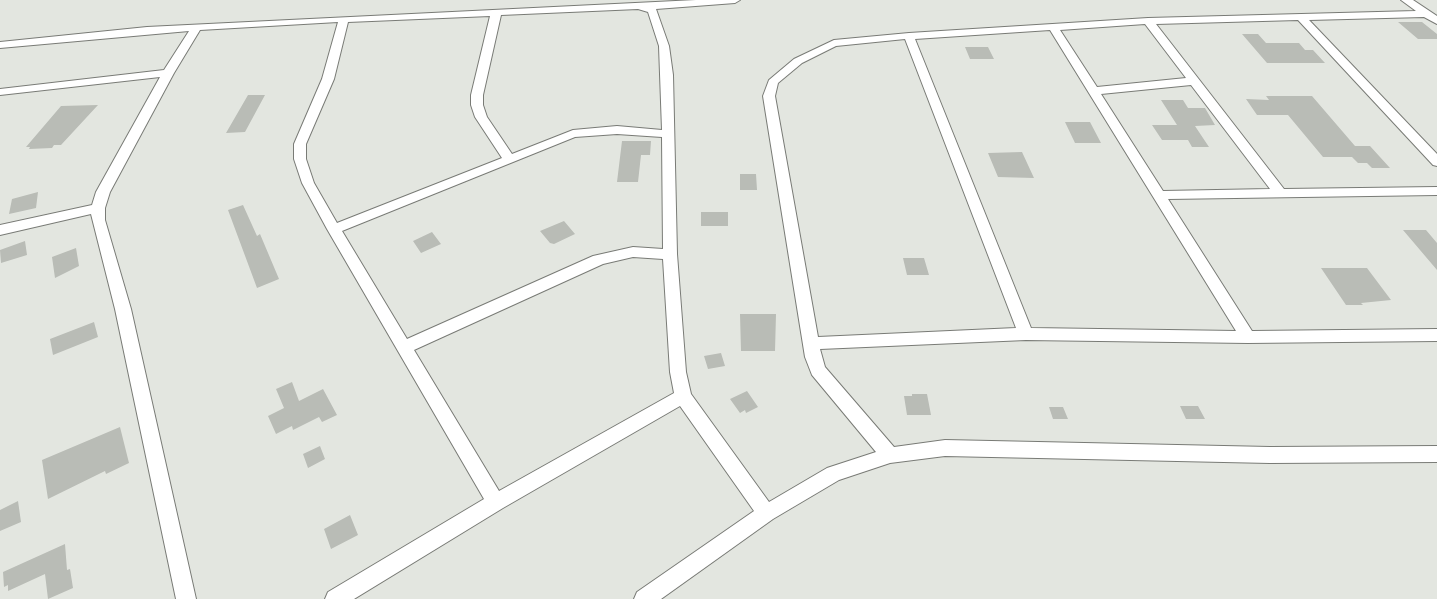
<!DOCTYPE html>
<html>
<head>
<meta charset="utf-8">
<style>
  body { margin:0 }
  canvas { display:block; background:#e3e6e0 }
</style>
</head>
<body>
<canvas width="1437" height="599"></canvas>
<script>
const context = document.querySelector('canvas').getContext('2d');
context.lineJoin = 'round';
function fill(path, color) { context.fillStyle = color; context.fill(path, 'evenodd'); }
const shape = rows => new Path2D(rows.map(r => 'M' + r).join(''));
function stroke(path, color, width, dash) { context.strokeStyle = color; context.lineWidth = width; context.lineCap = dash ? 'butt' : 'round'; context.setLineDash(dash || []); context.stroke(path); }
fill(shape([
  [1398,22,1422,22,1437,34,1437,39,1418,39],
  [1242,34,1258,34,1266,43,1299,43,1305,50,1313,50,1325,63,1267,63],
  [965,47,988,47,994,59,970,59],
  [248,95,265,95,245,132,226,133],
  [1266,96,1312,96,1355,146,1370,146,1390,168,1372,168,1367,163,1358,163,1352,157,1323,157,1288,115,1257,115,1246,99,1269,100],
  [1161,100,1183,100,1188,108,1205,108,1215,125,1195,126,1209,147,1192,147,1188,140,1162,140,1152,125,1177,125],
  [98,105,61,145,54,145,52,148,29,149,30,147,26,147,61,106],
  [1065,122,1090,122,1101,143,1075,143],
  [622,141,651,141,650,155,641,155,638,182,617,182],
  [1022,152,1034,178,998,177,988,153],
  [740,174,756,174,757,190,740,190],
  [38,192,36,208,9,214,12,199],
  [243,205,257,236,260,234,279,279,257,288,228,210],
  [701,212,728,212,728,226,701,226],
  [564,221,575,234,554,244,550,243,540,231],
  [1403,230,1426,230,1437,243,1437,270],
  [432,232,441,244,421,253,413,241],
  [25,241,27,255,1,263,0,250],
  [76,248,79,266,55,278,52,257],
  [903,258,924,258,929,275,907,275],
  [1321,268,1367,268,1391,300,1361,303,1363,305,1346,305],
  [740,314,776,314,775,351,741,351],
  [94,322,98,337,53,355,50,339],
  [721,353,725,366,708,369,704,356],
  [292,382,299,401,323,389,337,415,322,422,319,417,293,430,292,426,276,434,268,416,284,408,276,389],
  [747,391,758,407,746,413,745,410,740,413,730,399],
  [912,394,927,394,931,415,907,415,904,396,912,396],
  [1180,406,1198,406,1205,419,1186,419],
  [1049,407,1063,407,1068,419,1053,419],
  [120,427,129,463,106,474,105,471,48,499,42,460],
  [320,446,325,459,308,468,303,454],
  [18,501,21,522,0,531,0,510],
  [350,515,358,535,331,549,324,529],
  [65,544,67,570,70,569,73,588,48,599,45,574,8,591,8,585,4,587,3,572]
]), '#b9bcb6');
const minor = shape([
  [696,0,740,0,735,3,656,9,669,46,673,75,677,254,686,372,691,394,769,502,827,468,876,452,812,375,805,357,763,96,769,80,794,59,834,40,909,33,1148,18,1416,11,1401,0,1413,0,1437,16,1437,24,1424,17,1309,20,1437,154,1437,166,1433,165,1298,20,1156,24,1284,189,1437,187,1437,195,1168,199,1252,331,1437,329,1437,341,1248,343,1026,340,820,349,825,367,894,447,945,440,1270,447,1437,446,1437,462,1270,463,945,456,890,463,839,480,773,519,661,599,634,599,637,592,754,511,680,406,503,508,354,599,325,599,328,592,484,499,327,229,302,183,294,159,294,144,322,79,338,22,200,30,174,73,110,192,105,208,105,220,131,309,196,599,176,599,115,309,91,214,0,235,0,225,92,205,96,192,160,77,0,95,0,89,164,70,189,31,0,48,0,42,147,27,696,0],
  [638,9,648,12,659,46,662,130,617,126,573,130,512,154,487,117,483,105,483,95,501,15,638,9],
  [490,16,471,95,471,105,475,117,502,158,337,223,314,183,306,159,306,144,334,79,348,22,490,16],
  [1145,24,1186,78,1097,87,1060,30,1145,24],
  [1050,30,1236,331,1031,328,915,39,1050,30],
  [905,39,1016,328,818,337,775,96,778,83,802,63,836,46,905,39],
  [1191,85,1270,189,1163,191,1101,94,1191,85],
  [617,134,662,137,663,249,633,247,593,256,407,339,342,231,575,137,617,134],
  [633,257,663,259,670,372,674,393,499,491,414,350,603,264,633,257]
]);
stroke(minor, '#797b76', 2);
fill(minor, '#fff');
</script>
</body>
</html>
